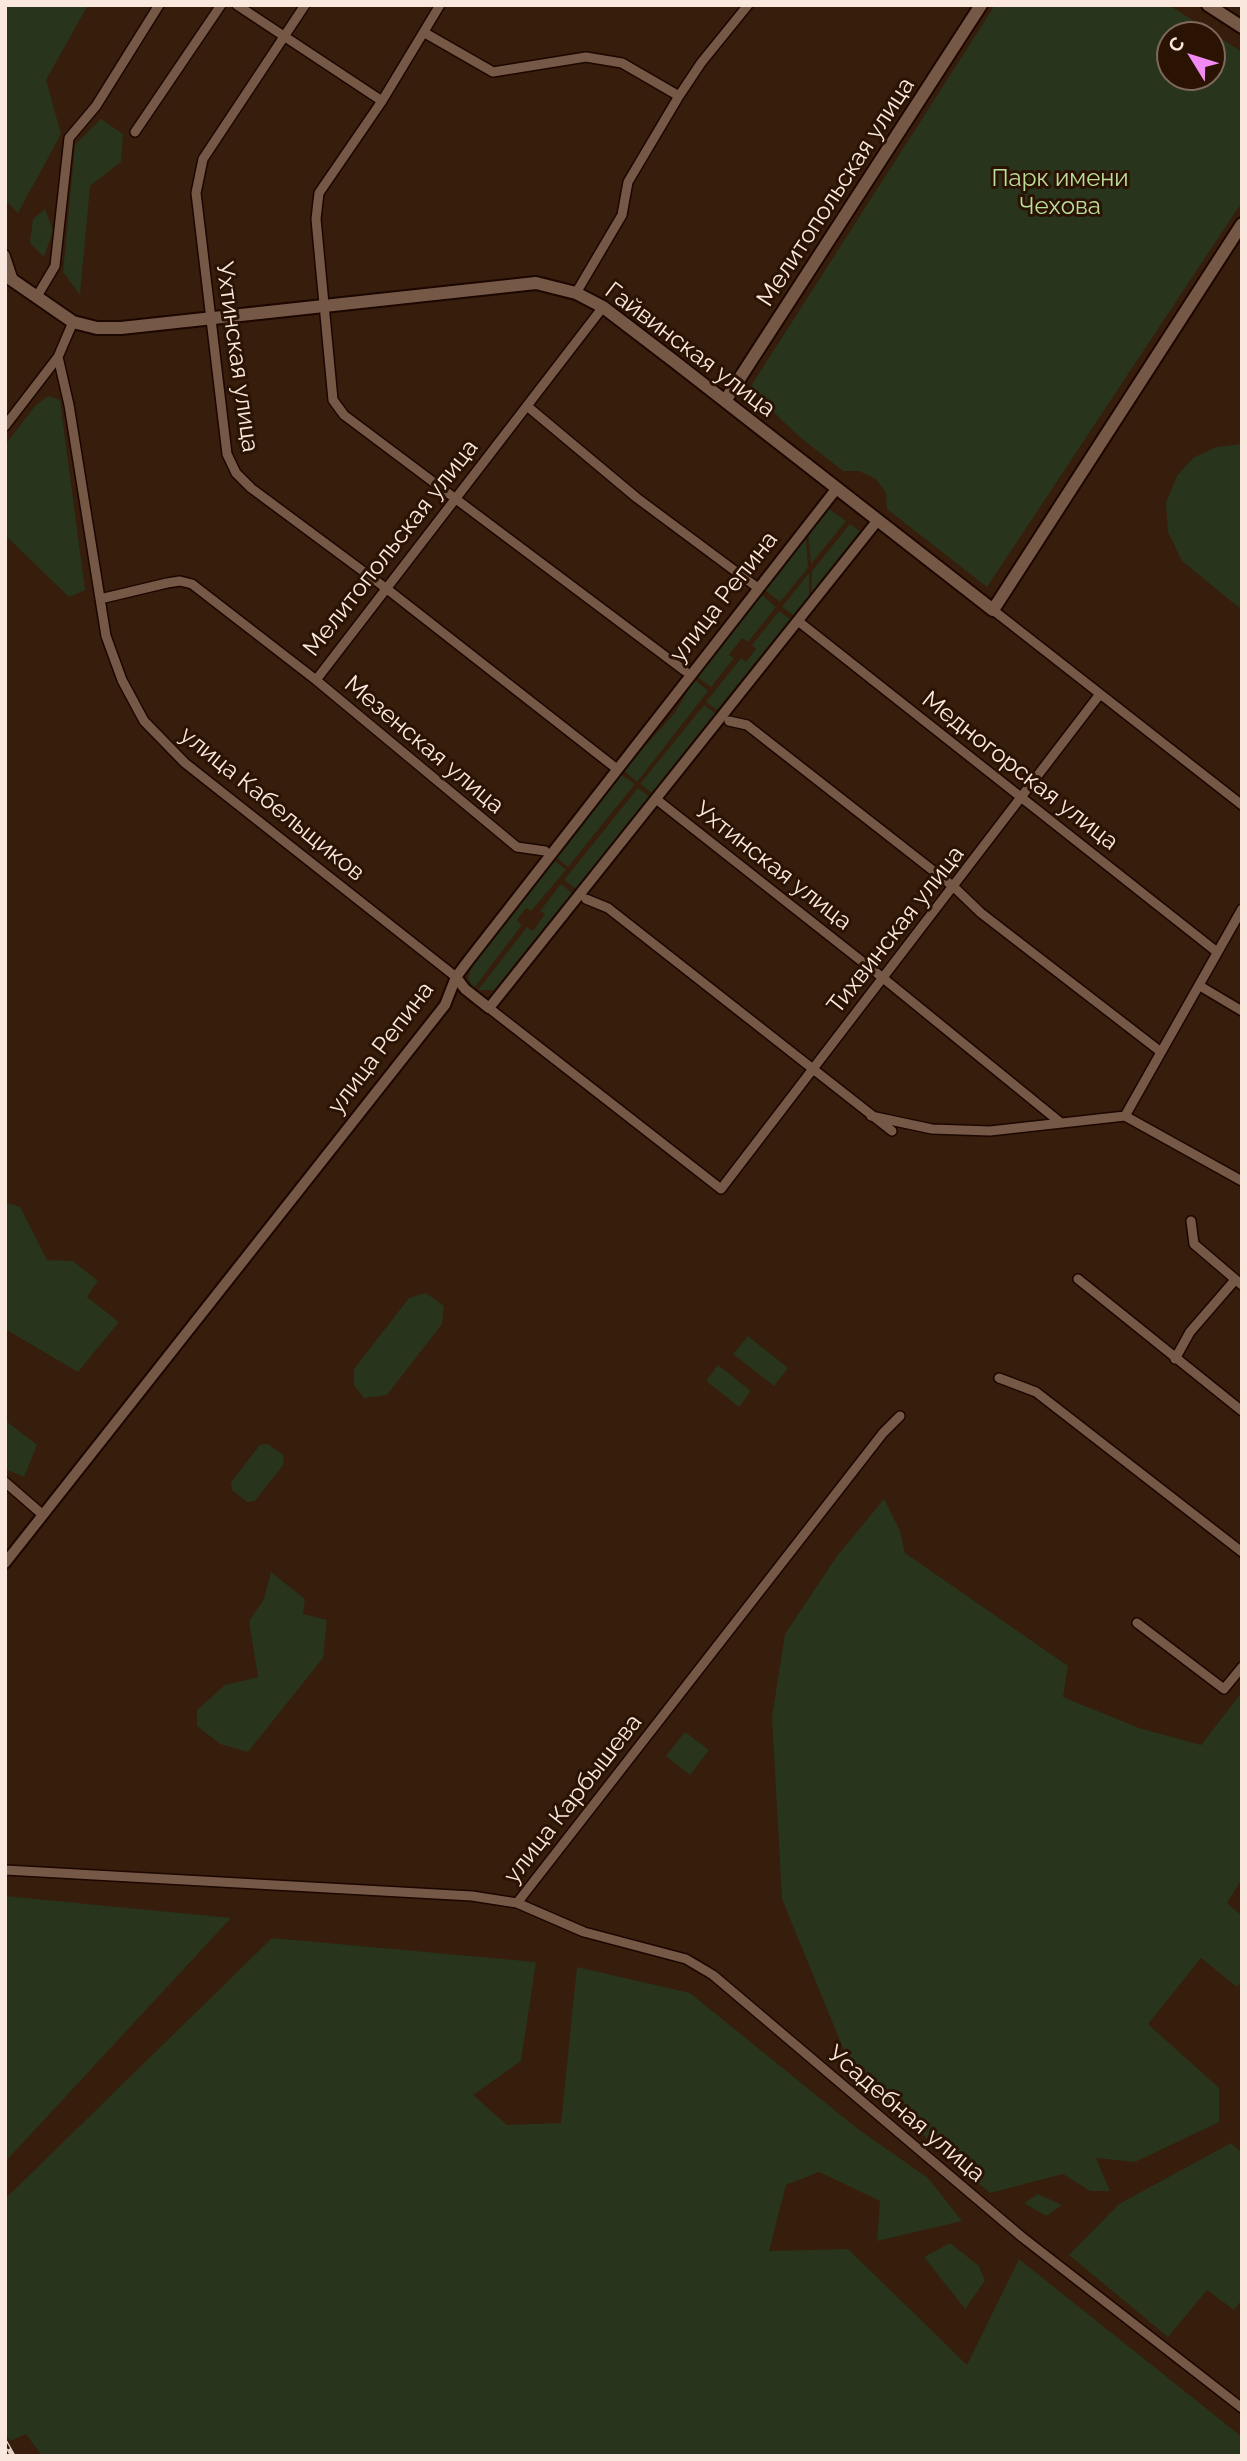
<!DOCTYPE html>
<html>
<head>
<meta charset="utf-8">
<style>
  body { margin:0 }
  #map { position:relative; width:1247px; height:2461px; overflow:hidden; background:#361d0c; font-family:Raleway,sans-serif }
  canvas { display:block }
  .frame { position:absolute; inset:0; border:7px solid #fae8de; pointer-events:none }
  .north { position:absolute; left:1156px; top:21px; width:70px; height:70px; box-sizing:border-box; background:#2b1304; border:2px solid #7e685b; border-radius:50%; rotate:308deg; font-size:19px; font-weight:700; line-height:28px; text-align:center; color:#fae8de }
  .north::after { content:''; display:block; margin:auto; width:24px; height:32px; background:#f28af3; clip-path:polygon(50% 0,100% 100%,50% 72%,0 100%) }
</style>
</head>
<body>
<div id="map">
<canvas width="1247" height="2461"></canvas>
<div class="frame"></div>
<div class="north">С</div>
</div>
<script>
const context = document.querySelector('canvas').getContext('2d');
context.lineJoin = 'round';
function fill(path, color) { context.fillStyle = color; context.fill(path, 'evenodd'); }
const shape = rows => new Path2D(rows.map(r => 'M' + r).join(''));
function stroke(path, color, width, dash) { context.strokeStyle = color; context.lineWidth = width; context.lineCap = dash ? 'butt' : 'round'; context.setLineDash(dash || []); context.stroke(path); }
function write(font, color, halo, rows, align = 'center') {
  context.font = font + ' Raleway,sans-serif'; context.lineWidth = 6; context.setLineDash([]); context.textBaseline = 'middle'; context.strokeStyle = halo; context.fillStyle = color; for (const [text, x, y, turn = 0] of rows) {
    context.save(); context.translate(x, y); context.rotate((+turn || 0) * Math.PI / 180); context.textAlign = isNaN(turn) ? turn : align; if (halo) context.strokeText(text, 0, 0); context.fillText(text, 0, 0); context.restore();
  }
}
fill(shape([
  [5,5,88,5,46,80,61,134,18,213,5,200],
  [995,5,1169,5,1242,52,1242,202,987,587,887,509,886,493,876,479,859,471,843,471,801,438,749,389],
  [1170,35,1212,35,1212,77,1170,77],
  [101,119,123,134,121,162,90,186,80,295,63,272,75,145],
  [45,209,53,231,44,257,30,243,33,219],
  [48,396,60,400,85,590,69,597,5,535,5,445,35,406],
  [1242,444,1242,610,1182,561,1168,532,1166,503,1177,476,1193,458,1216,447],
  [829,509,846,521,811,564,808,535],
  [850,524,860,531,811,593,812,571],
  [806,537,808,568,780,602,765,590],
  [809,573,809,596,793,615,782,607],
  [761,594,776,607,748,642,742,638,729,655,734,658,711,687,697,677],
  [779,611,790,619,717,710,706,702,741,658,746,662,756,649,752,645],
  [694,679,708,691,637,782,623,770,675,713],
  [704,705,715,713,652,793,640,784],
  [620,774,635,784,568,867,556,857],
  [638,788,649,796,576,889,564,880],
  [554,860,566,870,531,911,526,908,517,920,522,925,474,988,468,979,472,965],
  [561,884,572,893,494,990,478,990,527,927,533,931,545,914,540,911],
  [5,1202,20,1207,47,1260,73,1261,98,1281,87,1297,119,1322,78,1372,5,1329],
  [426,1293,444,1306,442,1324,387,1395,364,1398,354,1385,354,1369,409,1298],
  [748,1336,788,1368,774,1386,733,1354],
  [718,1365,751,1391,739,1407,706,1381],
  [5,1420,37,1445,24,1477,5,1469],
  [268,1444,283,1455,284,1464,255,1501,247,1502,232,1490,231,1482,260,1445],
  [884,1499,900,1531,905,1553,1068,1666,1063,1697,1139,1728,1201,1745,1242,1692,1242,1879,1227,1903,1242,1916,1242,1981,1237,1987,1201,1958,1148,2024,1219,2088,1219,2122,1135,2162,1096,2158,1110,2191,1090,2191,1063,2174,990,2193,854,2075,782,1899,772,1717,785,1634,837,1556],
  [271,1572,305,1599,303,1614,327,1620,323,1658,248,1752,220,1744,197,1726,197,1710,225,1685,258,1677,249,1621,264,1599],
  [685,1732,709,1750,690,1775,666,1756],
  [5,1896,231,1918,5,2162],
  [272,1938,536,1962,521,2061,473,2095,507,2125,561,2123,577,1967,690,1993,858,2129,928,2178,962,2221,877,2241,880,2201,819,2172,786,2185,769,2251,848,2249,967,2365,1019,2259,1242,2437,1242,2456,42,2456,26,2434,10,2441,5,2433,5,2199],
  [1231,2143,1242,2153,1242,2300,1234,2310,1207,2290,1168,2337,1069,2255,1119,2204],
  [1038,2194,1062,2205,1046,2216,1024,2203],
  [950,2243,979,2266,985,2281,965,2309,924,2257]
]), '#28341b');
const minor = shape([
  [237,5,382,101],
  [305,5,203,159,196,193,227,454,236,473,251,488,387,589,617,769],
  [440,5,382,101,319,193,316,219,333,400,344,415,685,671],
  [425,33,493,72,586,57,622,63,679,96,701,63,748,5],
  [135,132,221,5],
  [5,255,14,282],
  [576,293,622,215,628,182,679,96],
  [36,298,55,266,69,138,96,106,159,5],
  [58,357,69,405,106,636,122,680,144,721,185,763,456,977],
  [527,406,637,498,758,588],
  [5,426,58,357,73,322],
  [100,599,167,583,180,581,192,584,316,680,517,847,545,851],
  [993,610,1242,805],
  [798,621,1217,952],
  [316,680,603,307],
  [729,721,747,725,954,887,981,913,1161,1052],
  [656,799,883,978,1061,1123],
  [586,899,608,908,892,1131],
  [1200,986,1242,1011],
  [489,1008,721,1189,1100,694],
  [871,1116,932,1129,990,1131,1125,1116,1242,1181],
  [1125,1116,1242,909],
  [1191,1221,1194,1244,1242,1285],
  [1078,1279,1242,1411],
  [1175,1359,1190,1332,1235,1280],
  [999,1378,1036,1392,1242,1552],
  [5,1482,43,1515],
  [1137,1623,1224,1689,1242,1667],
  [5,1870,472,1896,517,1903,584,1932,686,1959,713,1975,1022,2237,1242,2408],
  [517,1903,883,1433,900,1416]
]);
const tertiary = shape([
  [456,977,465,989,489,1008,878,520],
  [5,1563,445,1005,456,977,468,961,837,488]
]);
const secondary = shape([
  [1208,5,1242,27],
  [5,275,73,322,97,328,121,328,536,283,576,293,603,307,675,362,993,610,1242,224],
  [725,401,981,5]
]);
stroke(minor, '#1c0600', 12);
stroke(tertiary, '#1c0600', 14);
stroke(secondary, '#1c0600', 16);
stroke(minor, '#765847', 9);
stroke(tertiary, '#765847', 10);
stroke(secondary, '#765847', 12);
const rail = shape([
  [5,2442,13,2456]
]);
stroke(rail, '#e4d2c7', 5);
stroke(rail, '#2b1304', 2.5, [8]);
write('24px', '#bade98', '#2b1304', [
  ["Парк имени",1060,179],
  ["Чехова",1060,207]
]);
write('24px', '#fae8de', '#2b1304', [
  ["Мелитопольская улица",836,192,-57],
  ["Гайвинская улица",690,350,37],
  ["Ухтинская улица",237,357,82],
  ["Мелитопольская улица",391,548,-52],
  ["улица Репина",724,597,-52],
  ["Мезенская улица",424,745,40],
  ["Медногорская улица",1020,771,38],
  ["улица Кабельщиков",272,804,39],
  ["Ухтинская улица",773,866,38],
  ["Тихвинская улица",896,930,-52],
  ["улица Репина",381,1048,-53],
  ["улица Карбышева",573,1799,-52],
  ["Усадебная улица",906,2114,40]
]);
</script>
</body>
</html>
